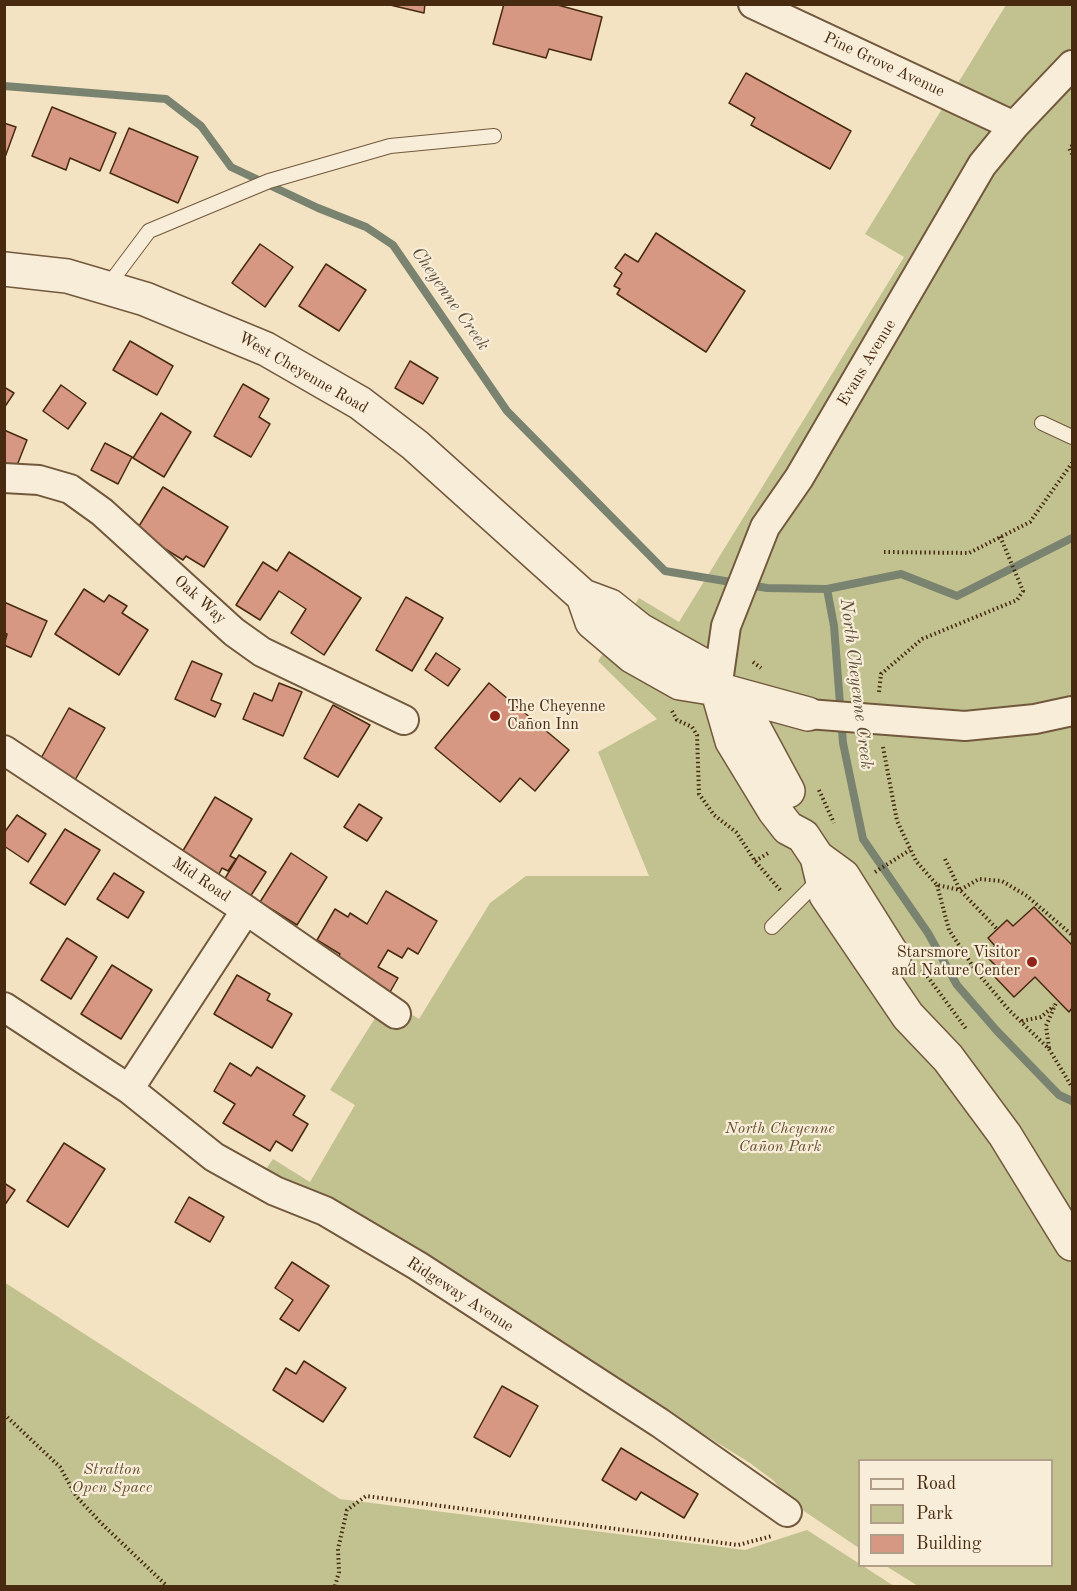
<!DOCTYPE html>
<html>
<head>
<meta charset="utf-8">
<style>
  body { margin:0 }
  #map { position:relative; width:1077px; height:1591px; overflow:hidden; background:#f4e3c3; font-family:"Old Standard TT",serif }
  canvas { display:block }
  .frame { position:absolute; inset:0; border:6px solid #472a10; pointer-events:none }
  .legend { position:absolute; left:858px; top:1459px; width:195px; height:108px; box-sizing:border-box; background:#f8edd8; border:2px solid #b19f88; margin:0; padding:8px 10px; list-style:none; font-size:18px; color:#472a10 }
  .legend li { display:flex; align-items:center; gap:12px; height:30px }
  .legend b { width:30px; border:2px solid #b19f88 }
</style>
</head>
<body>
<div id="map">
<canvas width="1077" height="1591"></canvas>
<div class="frame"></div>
<ul class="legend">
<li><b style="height:8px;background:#f8edd8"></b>Road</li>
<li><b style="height:16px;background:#c1c290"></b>Park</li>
<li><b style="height:16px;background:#d69883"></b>Building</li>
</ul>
</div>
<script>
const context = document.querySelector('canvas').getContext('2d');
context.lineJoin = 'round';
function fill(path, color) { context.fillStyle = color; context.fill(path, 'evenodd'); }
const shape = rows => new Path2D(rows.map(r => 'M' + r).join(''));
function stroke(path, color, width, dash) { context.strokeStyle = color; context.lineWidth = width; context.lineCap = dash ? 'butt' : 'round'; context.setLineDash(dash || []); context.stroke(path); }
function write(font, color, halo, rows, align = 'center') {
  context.font = font + ' "Old Standard TT",serif'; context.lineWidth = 4.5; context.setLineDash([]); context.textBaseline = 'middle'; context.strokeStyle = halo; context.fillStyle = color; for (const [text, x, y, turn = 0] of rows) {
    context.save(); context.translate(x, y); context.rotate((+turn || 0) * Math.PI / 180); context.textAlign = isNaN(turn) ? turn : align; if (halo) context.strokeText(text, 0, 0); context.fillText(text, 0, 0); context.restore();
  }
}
fill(shape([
  [1006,5,1072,5,1072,1586,918,1586,886,1566,1052,1566,1052,1460,860,1460,859,1548,789,1501,774,1481,750,1463,477,1294,391,1233,353,1211,266,1169,273,1159,310,1182,355,1105,330,1090,387,999,419,1019,490,903,526,876,649,876,598,752,657,719,598,661,639,598,679,622,904,257,865,234],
  [4,1282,340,1499,745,1550,807,1530,894,1586,5,1586]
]), '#c1c290');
stroke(shape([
  [4,86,166,99,201,126,231,167,318,208,366,227,393,245,507,411,665,571,767,588,827,589,901,574,957,596,1072,538],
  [827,589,834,626,843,743,863,839,928,933,957,985,997,1031,1059,1095,1072,1101]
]), '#7a836f', 8);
const building = shape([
  [386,4,425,4,424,13,386,4],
  [504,4,554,4,602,17,591,60,549,49,546,58,493,44,504,4],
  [746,73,851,131,830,169,751,125,755,118,729,103,746,73],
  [52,107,116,133,100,171,70,158,66,170,32,156,52,107],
  [4,123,16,127,4,160,4,123],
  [129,128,198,157,178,203,110,173,129,128],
  [656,233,745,291,706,352,617,294,620,289,614,286,622,273,615,268,625,254,638,262,656,233],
  [260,244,293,267,265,307,232,283,260,244],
  [326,264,366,290,339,331,299,306,326,264],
  [130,341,173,366,157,395,113,370,130,341],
  [410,361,438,378,423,404,395,388,410,361],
  [243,384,269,399,259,417,270,424,251,457,214,436,243,384],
  [61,385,86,403,68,429,43,411,61,385],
  [4,387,14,393,4,408,4,387],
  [161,413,191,432,164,477,133,458,161,413],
  [4,430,27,440,16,468,4,463,4,430],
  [105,443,132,457,118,484,91,470,105,443],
  [163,487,228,527,204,567,186,556,183,560,136,531,163,487],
  [289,552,361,598,324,655,291,633,306,609,279,591,260,620,236,605,263,562,277,571,289,552],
  [84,589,104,602,109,595,127,606,122,613,148,630,119,675,55,634,84,589],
  [406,597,443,618,412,671,376,650,406,597],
  [4,602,47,621,31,657,4,645,7,634,4,633,4,602],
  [436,653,460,669,448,686,425,670,436,653],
  [192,661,222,674,211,700,221,704,215,717,175,699,192,661],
  [279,683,302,692,283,736,243,719,254,693,272,701,279,683],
  [489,683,569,750,535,791,520,778,500,802,435,748,489,683],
  [333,705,370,725,338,777,304,758,333,705],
  [69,708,105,728,75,780,40,760,69,708],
  [215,797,252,819,230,856,236,859,228,871,222,868,218,876,181,854,215,797],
  [359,804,382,818,367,841,344,827,359,804],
  [17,815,46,834,28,862,4,846,4,833,17,815],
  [65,829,100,850,65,905,30,883,65,829],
  [291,853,327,877,297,925,260,902,291,853],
  [239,855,266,872,250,897,224,880,239,855],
  [114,873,144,892,128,918,97,899,114,873],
  [386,891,437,921,418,954,408,948,402,958,388,950,378,967,398,978,390,992,337,960,340,954,317,940,335,909,348,917,350,913,367,924,386,891],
  [1034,907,1072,945,1072,1008,1069,1012,1035,977,1014,997,993,975,999,969,985,955,995,946,988,938,1007,920,1013,926,1034,907],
  [67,938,97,957,71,999,41,980,67,938],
  [112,965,152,990,121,1039,81,1014,112,965],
  [237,975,270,994,267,1000,292,1014,272,1048,214,1014,237,975],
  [230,1063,251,1076,257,1067,305,1096,293,1115,308,1124,292,1151,276,1141,270,1151,223,1123,235,1104,214,1091,230,1063],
  [64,1143,105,1169,68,1227,27,1201,64,1143],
  [4,1183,15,1190,4,1206,4,1183],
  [189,1197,224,1217,210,1242,175,1222,189,1197],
  [292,1262,329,1286,299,1331,280,1319,293,1300,275,1288,292,1262],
  [304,1361,346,1388,323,1422,273,1390,286,1368,296,1374,304,1361],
  [502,1386,538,1406,510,1457,474,1437,502,1386],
  [621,1448,698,1494,684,1518,641,1492,636,1500,602,1480,621,1448]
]);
fill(building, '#d69883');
stroke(building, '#472a10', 1.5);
const service = shape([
  [107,287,149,231,269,181,390,146,494,136],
  [1042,423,1072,437],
  [772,927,821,878]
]);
const minor = shape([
  [753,4,1014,126],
  [4,478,39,480,70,489,102,512,234,632,262,652,404,720],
  [717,689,726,626,765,527,799,478,982,165,1014,126,1072,65],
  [808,714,965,726,1035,719,1072,711],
  [4,750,246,910,396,1014],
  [4,1007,129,1089,214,1157,275,1191,325,1211,418,1266,660,1423,787,1512],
  [129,1089,246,910]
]);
const tertiary = shape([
  [4,269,67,276,145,299,266,349,360,403,415,445,583,596,592,622,632,656,680,683,717,689,808,714],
  [583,596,610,606,640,630,701,664,717,689,753,726,788,791],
  [717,689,732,741,774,810,788,828,803,836,817,857,843,876,894,957],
  [817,857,826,895,908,1016,948,1058,1005,1135,1072,1244]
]);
stroke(service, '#72583d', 16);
stroke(minor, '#72583d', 32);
stroke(tertiary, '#72583d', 36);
stroke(shape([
  [1072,146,1069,148,1072,154],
  [884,552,969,553,1030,522,1072,463],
  [753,662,761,668],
  [879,692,881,674,922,639,1017,600,1023,591,1000,536],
  [672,711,677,720,692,727,697,735,699,794,714,815,736,832,755,861,781,891],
  [883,747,897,821,916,861,937,885,960,890,979,879,1002,881,1027,896,1072,935],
  [819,790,834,823],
  [945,859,960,890,997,929],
  [755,861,770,852],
  [875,872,910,850],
  [937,885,949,930,976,971,1009,1010,1049,1049,1072,1087],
  [922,969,967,1030],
  [1022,1021,1041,1017,1054,1006],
  [1049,1048,1046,1026,1056,1003],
  [4,1414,60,1467,76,1496,102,1524,167,1586],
  [335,1586,339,1572,338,1549,347,1510,366,1496,738,1545,772,1536]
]), '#472a10', 4, [1.5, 3]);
stroke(service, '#f8edd8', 14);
stroke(minor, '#f8edd8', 28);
stroke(tertiary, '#f8edd8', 33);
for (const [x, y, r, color] of [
  [495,716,6,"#8f2418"],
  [1032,962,6,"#8f2418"]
]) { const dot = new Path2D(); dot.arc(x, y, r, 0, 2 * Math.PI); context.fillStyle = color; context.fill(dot); stroke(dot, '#f8edd8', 2); }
write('16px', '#472a10', '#f8edd8', [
  ["Pine Grove Avenue",884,65,25],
  ["Evans Avenue",867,363,-59],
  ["West Cheyenne Road",303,373,30],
  ["Oak Way",200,600,42],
  ["Mid Road",201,880,34],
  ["Ridgeway Avenue",460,1295,33]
]);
write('16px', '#472a10', '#f8edd8', [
  ["The Cheyenne",507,707],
  ["Cañon Inn",507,725],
  ["Starsmore Visitor",1020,953,"right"],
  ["and Nature Center",1020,971,"right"]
], 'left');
write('italic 16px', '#665030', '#f8edd8', [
  ["North Cheyenne",780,1129],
  ["Cañon Park",780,1147],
  ["Stratton",112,1470],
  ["Open Space",112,1488]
]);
write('italic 18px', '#5c4f38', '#f8edd8', [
  ["Cheyenne Creek",450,299,55],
  ["North Cheyenne Creek",856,684,83]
]);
</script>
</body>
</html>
